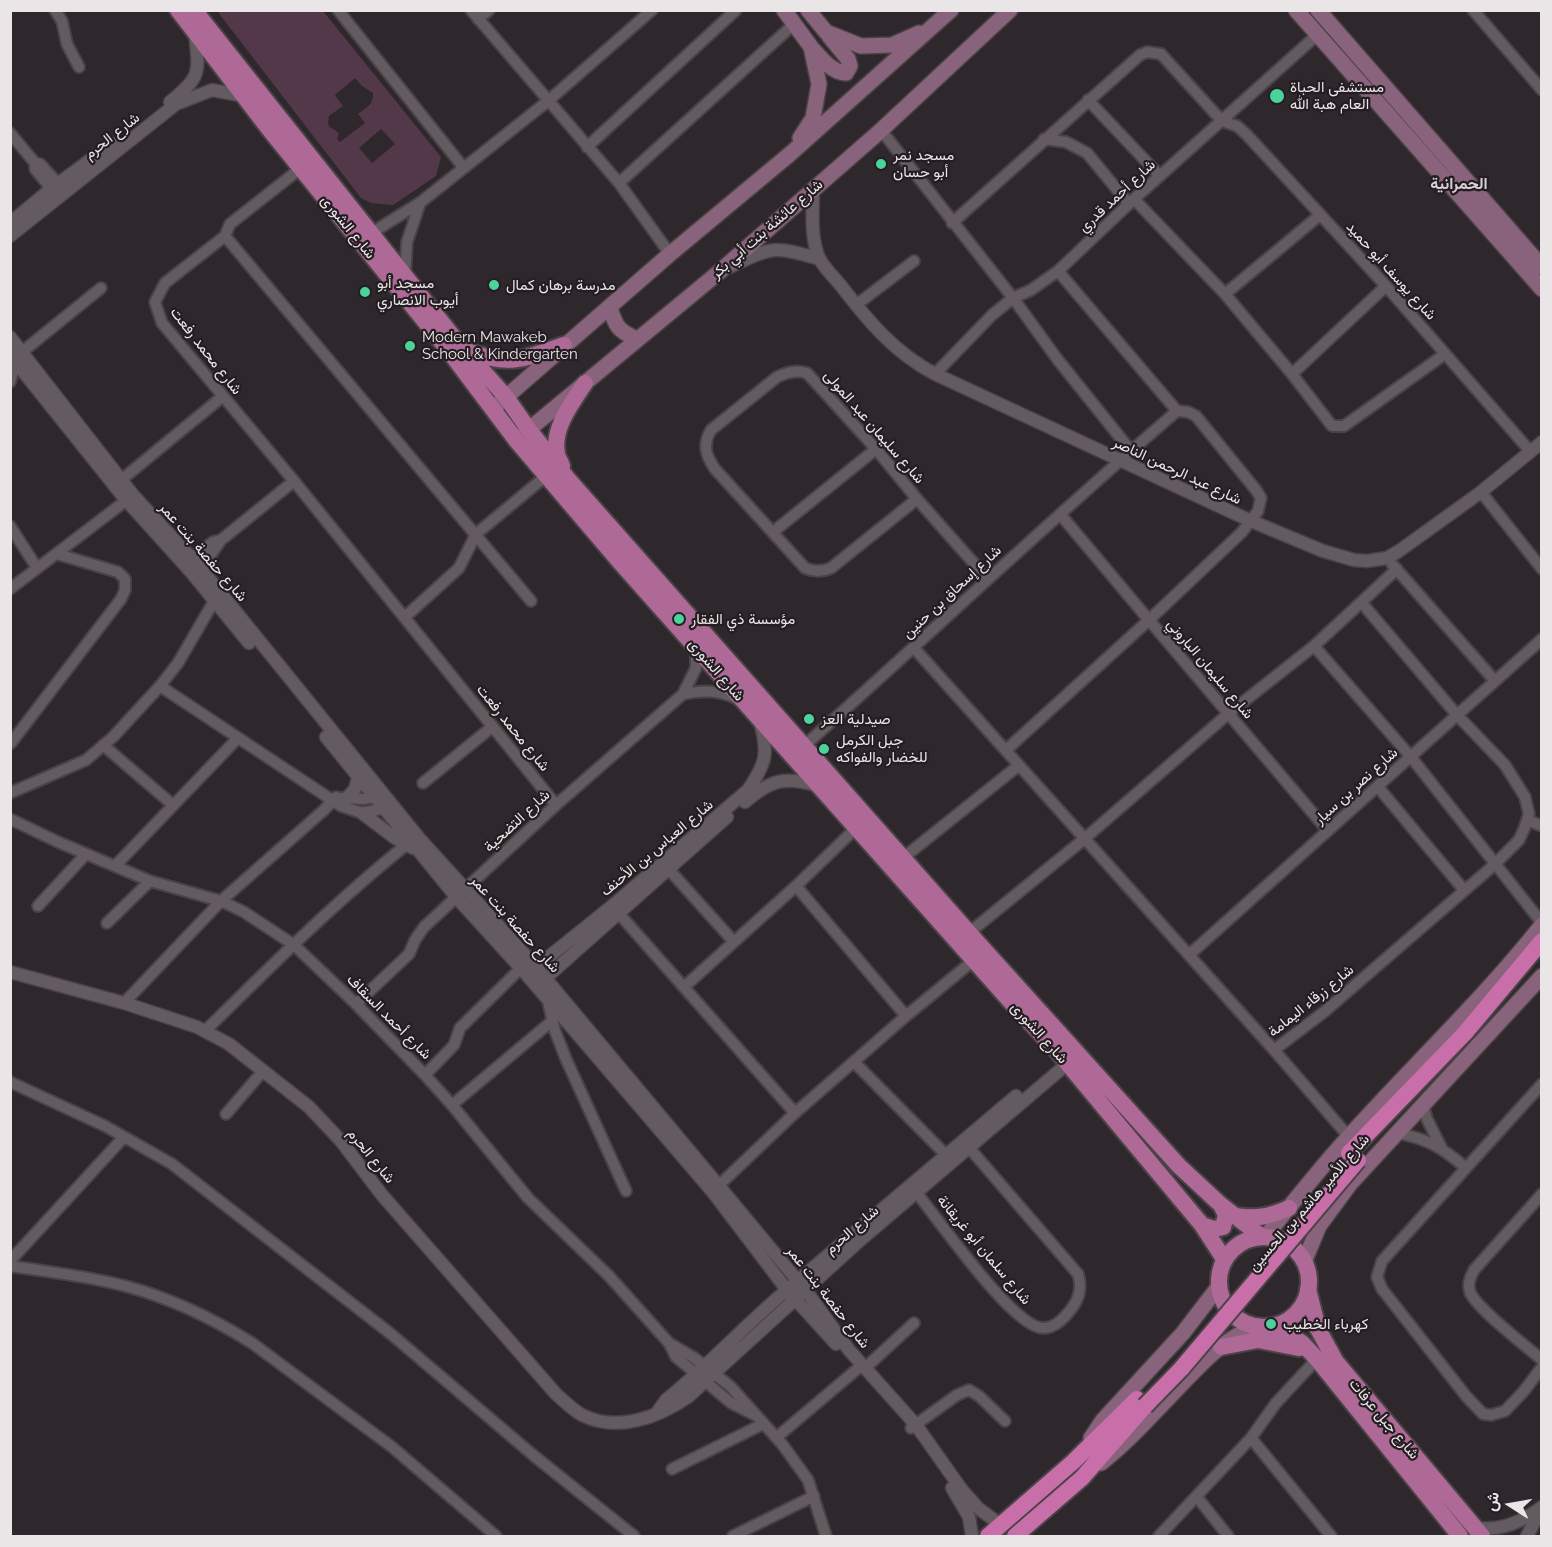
<!DOCTYPE html>
<html>
<head>
<meta charset="utf-8">
<style>
	body { margin:0 }
	#map { position:relative; width:1552px; height:1547px; overflow:hidden; background:#2e272b; font-family:Raleway,Vazirmatn,sans-serif }
	canvas { display:block }
	.frame { position:absolute; inset:0; border:12px solid #eae6e8; pointer-events:none }
	.north { position:absolute; left:1480px; top:1475px; width:60px; height:60px; -webkit-text-stroke:4px #241d21; paint-order:stroke; rotate:281deg; font-size:16px; font-weight:700; line-height:24px; text-align:center; color:#eae6e8 }
	.north::after { content:''; display:block; margin:auto; width:21px; height:27px; background:#eae6e8; clip-path:polygon(50% 0,100% 100%,50% 72%,0 100%) }
</style>
</head>
<body>
<div id="map">
<canvas width="1552" height="1547"></canvas>
<div class="frame"></div>
<div class="north">ش</div>
</div>
<script>
const ctx = document.querySelector('canvas').getContext('2d');
ctx.lineJoin = 'round';
function fillPath(path, color) {
  ctx.fillStyle = color;
  ctx.fill(path, 'evenodd');
}
function trace(path, color, width, dash) {
  ctx.strokeStyle = color;
  ctx.lineWidth = width;
  ctx.lineCap = dash ? 'butt' : 'round';
  ctx.setLineDash(dash || []);
  ctx.stroke(path);
}
function drawText(font, color, halo, rows, align = 'center') {
  ctx.font = font + ' Raleway,Vazirmatn,sans-serif';
  ctx.lineWidth = 4.5;
  ctx.setLineDash([]);
  ctx.textBaseline = 'middle';
  ctx.strokeStyle = halo;
  ctx.fillStyle = color;
  for (const [text, x, y, turn = 0] of rows) {
    ctx.save();
    ctx.translate(x, y);
    ctx.rotate((+turn || 0) * Math.PI / 180);
    ctx.textAlign = isNaN(turn) ? turn : align;
    if (halo) ctx.strokeText(text, 0, 0);
    ctx.fillText(text, 0, 0);
    ctx.restore();
  }
}
const green = new Path2D(`
	M217 11H323L441 157 436 176 393 205 371 203 361 198ZM355 78 362 86 373 93C374 104 366 108 358 114L365 123 340 142 337 139 339 134C332 125 326 131 329 116L343 106 335 95ZM381 129 395 144 372 163 359 148Z`);
const minor = new Path2D(`
	M55 10 62 21 67 44 79 67
	M338 10 463 167
	M471 10 619 183 670 254
	M1473 10 1542 90
	M478 19 489 10
	M1088 100 1160 176
	M881 130 1013 298 1058 360 1131 451
	M10 133 35 163 40 164 63 189
	M1044 139 1066 142 1087 153 1129 204
	M587 147 736 10
	M35 163V169L56 194
	M619 183 794 24
	M1134 199 1225 294 1292 374 1332 426H1344L1445 354
	M952 223 1140 55 1147 52 1161 54 1222 121 1237 126 1247 135 1386 286 1530 451
	M370 234 421 202 548 101 652 10
	M225 236 165 283 155 302 162 323 294 481 556 805
	M225 236 531 601
	M225 236 230 224 301 168
	M405 275 407 242 420 203
	M1225 294 1320 215
	M856 305 914 261
	M935 374 992 315 1013 298 1031 290 1058 271 1134 199 1317 35
	M1292 374 1386 286
	M10 382 16 361 22 352 101 288
	M115 485 222 397
	M1481 492 1542 569
	M917 499 831 568C822 572 814 572 805 568L715 469C706 456 702 445 711 430L777 377C788 372 796 370 807 373L876 449 917 499 987 578
	M1060 514 1149 620 1242 532 1258 511 1261 498 1256 490 1196 416 1188 412 1177 411
	M10 526 37 568
	M773 532 876 449
	M186 562 213 542 221 540 294 481
	M1392 564 1495 681
	M193 570 212 553 221 540
	M10 589 132 496
	M217 596 178 663 160 686 341 806 362 813 390 807
	M405 617 459 568 476 534 546 476
	M1314 646 1411 757 1542 923
	M914 648 1274 1050 1324 1012 1494 865 1519 840 1524 829 1529 814 1525 797 1505 765 1457 715 1361 602
	M683 694C704 690 718 690 738 699
	M11 743 121 599 125 590V579L118 572 57 554
	M103 745 173 805
	M804 746C929 635 1050 520 1177 411L1058 271
	M1006 750 1149 620 1328 831
	M423 783 492 727
	M1378 787 1464 890
	M10 793 86 760 113 737 160 686
	M341 798 363 799 382 796
	M10 819 58 842 150 881 221 901 244 912 294 945 356 1004 425 1075 452 1105 528 1198 609 1276 669 1343 676 1357 731 1403 755 1415
	M1527 820 1542 826
	M903 858 1018 766
	M664 864 734 942
	M115 866 237 739
	M796 886 906 1016
	M38 906 86 854
	M614 908 795 1113
	M107 923 150 881
	M970 932 1083 840 1228 714 1314 646 1397 569
	M1189 955 1542 639
	M684 987 796 886 856 828
	M548 1001 555 1031 566 1059 626 1191
	M124 1003 221 901 324 810 336 797
	M356 1004 409 954 415 940 424 927 556 805 683 694 696 668V649
	M205 1031C270 967 335 902 406 845
	M1274 1050 1349 1137
	M854 1062 952 1161
	M425 1075 454 1045 460 1028 521 968
	M10 1082 105 1126 172 1164 391 1334 533 1455 634 1536
	M1542 1084 1382 1261 1377 1277 1382 1289 1466 1396 1483 1414 1491 1415 1505 1411 1524 1391 1542 1367
	M452 1105 552 1021
	M1423 1105 1427 1119 1441 1147
	M226 1114 263 1071
	M1397 1133C1428 1139 1441 1147 1465 1167
	M911 1186C933 1211 1012 1328 1043 1328 1056 1328 1065 1317 1072 1308 1080 1297 1082 1287 1078 1274L965 1143
	M714 1190 795 1113 906 1016 974 960
	M1542 1194 1474 1270C1470 1277 1467 1284 1470 1292 1476 1308 1526 1346 1542 1360
	M10 1261 124 1137
	M10 1266C49 1272 88 1276 125 1286 171 1298 212 1318 252 1343L392 1447 496 1536
	M669 1343 693 1357 730 1386 782 1444 808 1480 826 1536
	M865 1368 914 1323
	M911 1428 957 1395 969 1390 979 1396 1005 1421
	M777 1437 862 1365
	M1251 1438 1331 1536
	M672 1469 763 1424
	M1197 1497 1228 1536
	M733 1536 814 1496
	M1159 1536 1251 1438 1276 1403 1317 1359`);
const tertiary = new Path2D(`
	M170 102C202 76 199 73 195 33
	M813 189C813 212 810 236 819 258 824 268 835 278 842 287 869 322 895 353 935 374L1251 521 1323 551 1354 560 1367 561 1387 558 1399 551 1481 492 1542 442
	M10 223 52 188 112 144
	M10 236 176 104 212 90 244 96
	M730 267C773 246 774 246 820 259
	M10 337 133 495 198 565 419 838 536 967 719 1186 806 1291 849 1350 916 1425 962 1490 978 1508 1002 1526
	M10 355 126 500 191 572 249 643
	M326 737 457 898 527 975 712 1191 787 1290 836 1344
	M347 798 355 789 358 778
	M745 802C771 779 786 776 819 786
	M362 813 395 838 413 848
	M10 972 124 1003 197 1027 229 1044 309 1107 341 1141 382 1195 556 1394C565 1402 573 1410 582 1415 618 1433 659 1417 689 1396L858 1242 1067 1064
	M530 972 612 906 748 790C766 763 769 754 760 722
	M540 983 727 817
	M656 1414 666 1400C709 1365 746 1324 788 1289 864 1225 940 1160 1016 1096
	M952 1488 969 1517 972 1536
	M1474 1528C1501 1531 1520 1523 1542 1507
	M1527 1536 1540 1511`);
const secondary = new Path2D(`
	M784 10 811 47 819 84 813 118 800 138
	M808 10 826 32 861 46 892 45 919 33
	M1296 10 1542 289
	M1318 10 1542 267
	M811 47C820 57 832 73 846 73L850 66 848 59 829 36
	M610 308C616 327 618 330 636 339
	M498 404 670 254 790 154 951 10
	M521 436 718 273 878 133 1010 10
	M1265 1237C1291 1205 1317 1172 1344 1142 1409 1069 1481 1002 1542 925
	M1304 1262 1319 1226 1350 1184 1542 976
	M1091 1438 1103 1420 1183 1333 1219 1286
	M1101 1463C1129 1441 1152 1415 1177 1389 1200 1365 1223 1339 1255 1327`);
const primary = new Path2D(`
	M178 10 269 129 449 351 516 440 620 562 1011 1002 1058 1052 1202 1225 1224 1259
	M194 10 458 343 506 397 529 430 567 478 978 943 1179 1166 1221 1205 1262 1237
	M467 351C511 367 523 359 564 345
	M562 466C561 462 557 457 557 453 552 428 572 403 585 383
	M1235 1216C1257 1219 1268 1217 1289 1208
	M1202 1225 1214 1229 1223 1227 1226 1215 1221 1205
	M1219 1282a45 45 0 1 1 90 0a45 45 0 1 1-90 0Z
	M1308 1289 1318 1329 1336 1362 1482 1536
	M1273 1326 1302 1343 1317 1359 1460 1536
	M1221 1347 1258 1340 1299 1348`);
const trunk = new Path2D(`
	M1349 1153 1465 1033 1542 941
	M988 1536 1073 1462 1137 1399
	M1015 1536 1082 1478 1145 1406`);
const trunkBridge = new Path2D(`
	M1145 1406 1181 1369 1358 1160`);
const markers = [
	[1277,96,8,"#4cd39b"],
	[881,164,6,"#4cd39b"],
	[494,285,6,"#4cd39b"],
	[365,292,6,"#4cd39b"],
	[410,346,6,"#4cd39b"],
	[679,619,6,"#4cd39b"],
	[809,719,6,"#4cd39b"],
	[824,749,6,"#4cd39b"],
	[1271,1324,6,"#4cd39b"]
];
const poiNames = [
	["مستشفى الحياة",1290,87],
	["العام هبة الله",1290,104],
	["مسجد نمر",893,155],
	["أبو حسان",893,172],
	["مسجد أبو",377,283],
	["أيوب الانصاري",377,300],
	["مدرسة برهان كمال",506,285],
	["Modern Mawakeb",422,337],
	["School & Kindergarten",422,354],
	["مؤسسة ذي الفقار",691,619],
	["صيدلية العز",821,719],
	["جبل الكرمل",836,740],
	["للخضار والفواكه",836,757],
	["كهرباء الخطيب",1283,1324]
];
const streetNames = [
	["شارع الحرم",112,136,-38],
	["شارع أحمد قدري",1117,196,-43],
	["شارع الشورى",348,227,51],
	["شارع عائشة بنت أبي بكر",767,229,-41],
	["شارع يوسف أبو حميد",1391,271,48],
	["شارع محمد رفعت",206,351,52],
	["شارع سليمان عبد المولى",874,427,49],
	["شارع عبد الرحمن الناصر",1177,471,25],
	["شارع حفصة بنت عمر",203,552,49],
	["شارع إسحاق بن حنين",952,592,-43],
	["شارع سليمان الباروني",1210,669,50],
	["شارع الشورى",716,670,49],
	["شارع محمد رفعت",513,728,51],
	["شارع نصر بن سيار",1356,786,-42],
	["شارع التضحية",517,821,-43],
	["شارع العباس بن الأحنف",657,848,-40],
	["شارع حفصة بنت عمر",515,924,48],
	["شارع زرقاء اليمامة",1311,1001,-39],
	["شارع أحمد السقاف",389,1017,45],
	["شارع الشورى",1039,1033,48],
	["شارع الحرم",371,1156,51],
	["شارع الأمير هاشم بن الحسين",1309,1203,-49],
	["شارع الحرم",852,1230,-41],
	["شارع سلمان أبو غريقانة",984,1250,50],
	["شارع حفصة بنت عمر",828,1297,52],
	["شارع جبل عرفات",1384,1419,50]
];
const neighbourhoodNames = [
	["الحمرانية",1459,184]
];
fillPath(green, '#523848');
trace(minor, '#494346', 14);
trace(tertiary, '#494346', 15);
trace(secondary, '#494346', 18);
trace(primary, '#494346', 20);
trace(trunk, '#494346', 20);
trace(minor, '#635b60', 10);
trace(tertiary, '#635b60', 12);
trace(secondary, '#89627b', 15);
trace(primary, '#af6997', 16);
trace(trunk, '#c86ea9', 16);
trace(trunkBridge, '#494346', 20, []);
trace(trunkBridge, '#c86ea9', 16);
for (const [x, y, r, color] of markers) {
  const dot = new Path2D();
  dot.arc(x, y, r, 0, 2 * Math.PI);
  ctx.fillStyle = color;
  ctx.fill(dot);
  trace(dot, '#241d21', 2);
}
drawText('15px', '#eae6e8', '#241d21', poiNames, 'left');
drawText('15px', '#eae6e8', '#241d21', streetNames);
drawText('bold 16px', '#d9d0d5', '#241d21', neighbourhoodNames);
</script>
</body>
</html>
